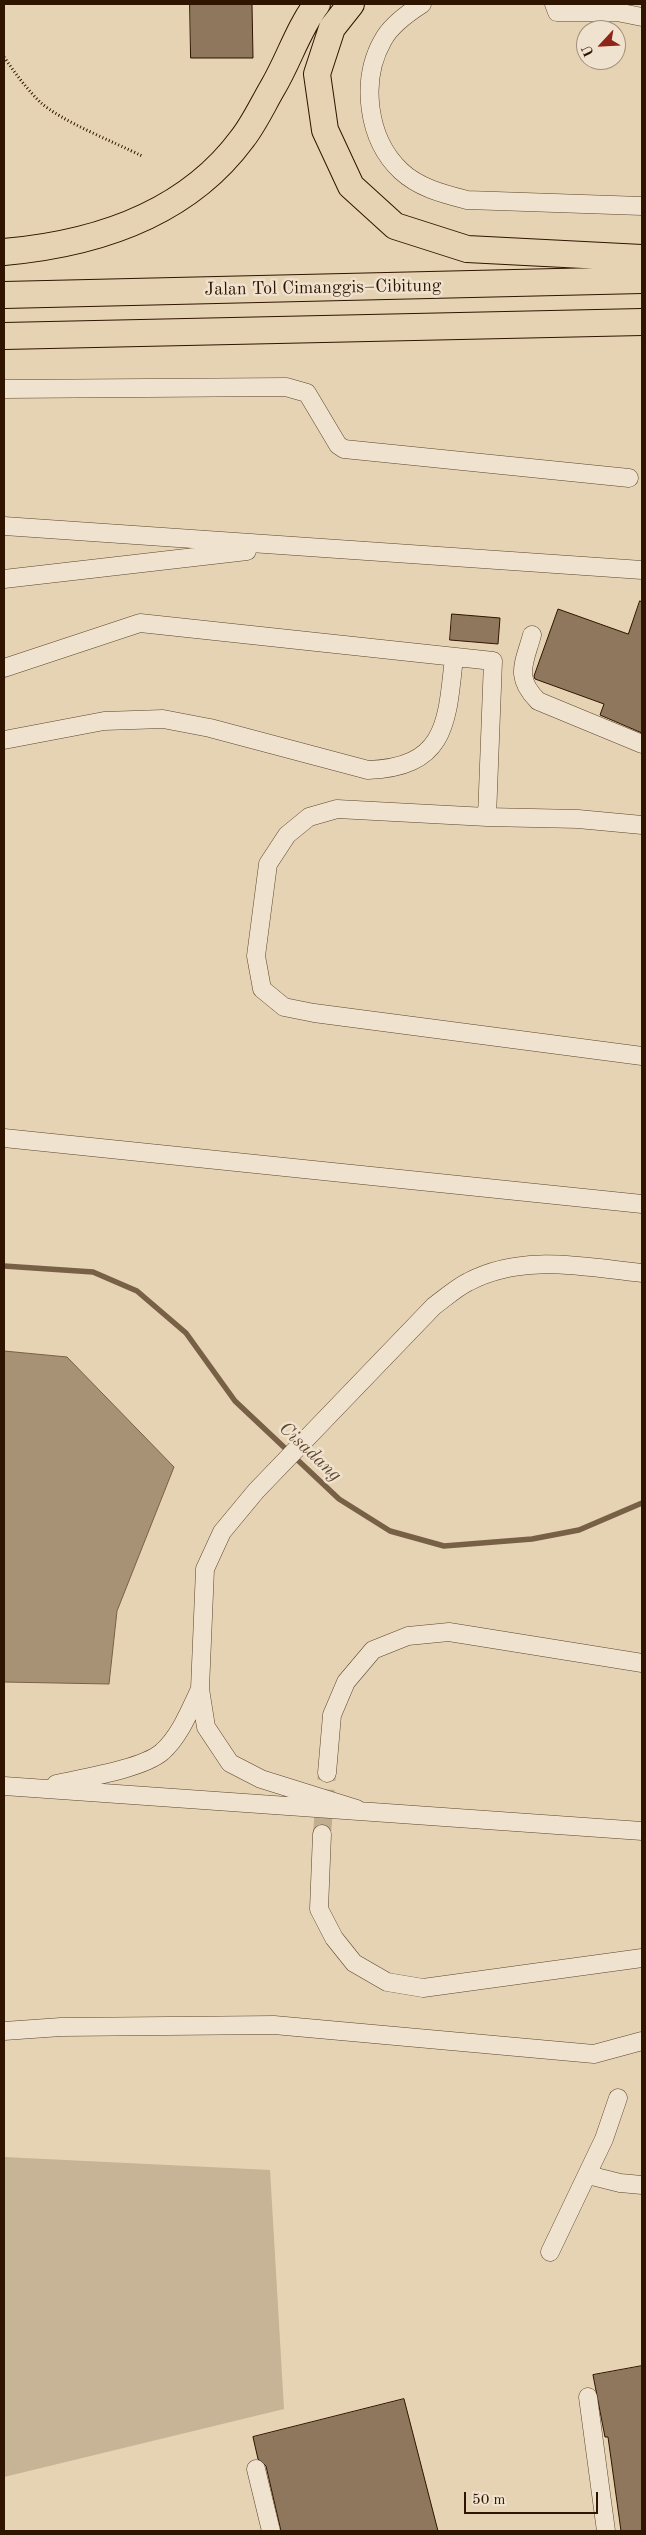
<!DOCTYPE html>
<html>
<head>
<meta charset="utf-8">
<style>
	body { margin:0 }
	#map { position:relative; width:646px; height:2535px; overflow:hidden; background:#e6d3b3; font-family:"Old Standard TT",serif }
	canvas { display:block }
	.frame { position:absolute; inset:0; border:5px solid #2f1400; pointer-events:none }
	.north { position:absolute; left:576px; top:20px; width:50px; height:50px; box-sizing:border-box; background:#efe2ce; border:1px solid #a2907c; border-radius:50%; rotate:245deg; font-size:14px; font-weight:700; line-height:20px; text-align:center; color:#2f1400 }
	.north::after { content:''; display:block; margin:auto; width:18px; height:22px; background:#8f2418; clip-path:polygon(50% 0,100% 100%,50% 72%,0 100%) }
	.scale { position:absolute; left:464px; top:2492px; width:134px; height:22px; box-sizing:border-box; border:2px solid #2f1400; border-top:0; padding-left:6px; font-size:15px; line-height:18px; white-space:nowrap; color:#2f1400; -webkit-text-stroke:4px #efe2ce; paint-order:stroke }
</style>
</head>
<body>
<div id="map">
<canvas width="646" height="2535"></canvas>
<div class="frame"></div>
<div class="north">U</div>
<div class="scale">50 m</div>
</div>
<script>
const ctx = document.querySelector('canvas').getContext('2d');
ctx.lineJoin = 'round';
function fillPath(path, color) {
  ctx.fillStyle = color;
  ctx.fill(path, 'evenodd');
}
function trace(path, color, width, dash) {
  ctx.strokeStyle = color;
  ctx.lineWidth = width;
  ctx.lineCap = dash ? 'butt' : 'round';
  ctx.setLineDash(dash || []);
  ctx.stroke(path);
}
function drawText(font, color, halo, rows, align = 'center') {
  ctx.font = font + ' "Old Standard TT",serif';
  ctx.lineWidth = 5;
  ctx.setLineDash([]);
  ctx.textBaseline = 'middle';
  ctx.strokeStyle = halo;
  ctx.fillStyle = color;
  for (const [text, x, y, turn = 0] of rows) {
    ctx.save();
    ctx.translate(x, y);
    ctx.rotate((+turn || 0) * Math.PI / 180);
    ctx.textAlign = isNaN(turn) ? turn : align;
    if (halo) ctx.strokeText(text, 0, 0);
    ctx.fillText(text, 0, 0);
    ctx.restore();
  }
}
const green = new Path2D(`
	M4 2157 270 2170 284 2409 4 2477Z`);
const water = new Path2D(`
	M4 1351 67 1357 174 1467 117 1611 109 1684 4 1682Z`);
const stream = new Path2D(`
	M4 1266 93 1272 137 1291 186 1333 235 1401 339 1499 390 1531 444 1546 532 1539 579 1530 642 1503`);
const building = new Path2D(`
	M190 4H252L253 58H191Z
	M640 601 642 602V733L600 715 604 704 535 679 534 676 558 609 628 634Z
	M452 614 500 618 498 644 450 640Z
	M642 2366V2531H621L608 2437H605L593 2375Z
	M404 2399 438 2531H281L266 2466 258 2459 253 2437Z`);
const minorTunnel = new Path2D(`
	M322 1834 327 1773`);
const path = new Path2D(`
	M4 57C15 73 26 88 40 102 61 121 114 142 142 156`);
const minor = new Path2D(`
	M422 4C408 13 391 25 383 40 360 80 367 139 401 171 419 188 444 194 467 200L642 206
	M554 4 557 12H617L642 17
	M4 389 286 387 307 393 338 445 344 449 629 478
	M4 526 642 570
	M4 579 247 551
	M532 635C524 664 514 677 538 701L642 744
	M4 668 140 623 493 661 487 817
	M4 740 104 721 163 719 210 728 368 770C447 767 447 722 454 657
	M642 825 578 819 487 817 337 809 309 817 287 835 268 864 256 956 262 989 284 1007 314 1013 642 1056
	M4 1138 642 1204
	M327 1773 332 1715 346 1682 373 1650 408 1636 449 1632 642 1663
	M56 1784C83 1778 142 1769 162 1752 180 1736 190 1710 200 1689
	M4 1786 642 1831
	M357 1809 261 1779 230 1763 206 1727 200 1689 205 1569 222 1532 256 1491 434 1306C445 1298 456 1288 468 1282 522 1253 584 1267 642 1273
	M322 1834 319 1909 334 1938 354 1963 387 1982 423 1988 642 1958
	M4 2031 61 2027 274 2025 594 2054 642 2041
	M588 2175 620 2183 642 2185
	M550 2252 604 2139 618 2098
	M588 2397 606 2531
	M256 2469 271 2531`);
const highway = new Path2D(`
	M351 4 332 28 317 74 325 130 351 186 395 226 467 249 642 258
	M4 252C95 244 185 216 242 139 254 124 263 104 273 87 289 60 298 29 317 4
	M4 295 642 280
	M4 336 642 322`);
const streetNames = [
	["Jalan Tol Cimanggis–Cibitung",323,288,-1]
];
const waterNames = [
	["Cisadang",310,1452,43]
];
fillPath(green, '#c7b395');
fillPath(water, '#a89276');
trace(water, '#786047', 1);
trace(stream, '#786047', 5.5);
fillPath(building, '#8e775d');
trace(building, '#2f1400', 1);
trace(minorTunnel, '#c1ad8f', 18, [18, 9]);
trace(minor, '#5d442d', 19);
trace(highway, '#2f1400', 28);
trace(path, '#2f1400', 3, [1, 2.5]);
trace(minor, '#efe2ce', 18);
trace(highway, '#e6d3b3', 26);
drawText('18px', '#2f1400', '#efe2ce', streetNames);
drawText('italic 19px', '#5f462f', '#efe2ce', waterNames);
</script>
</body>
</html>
